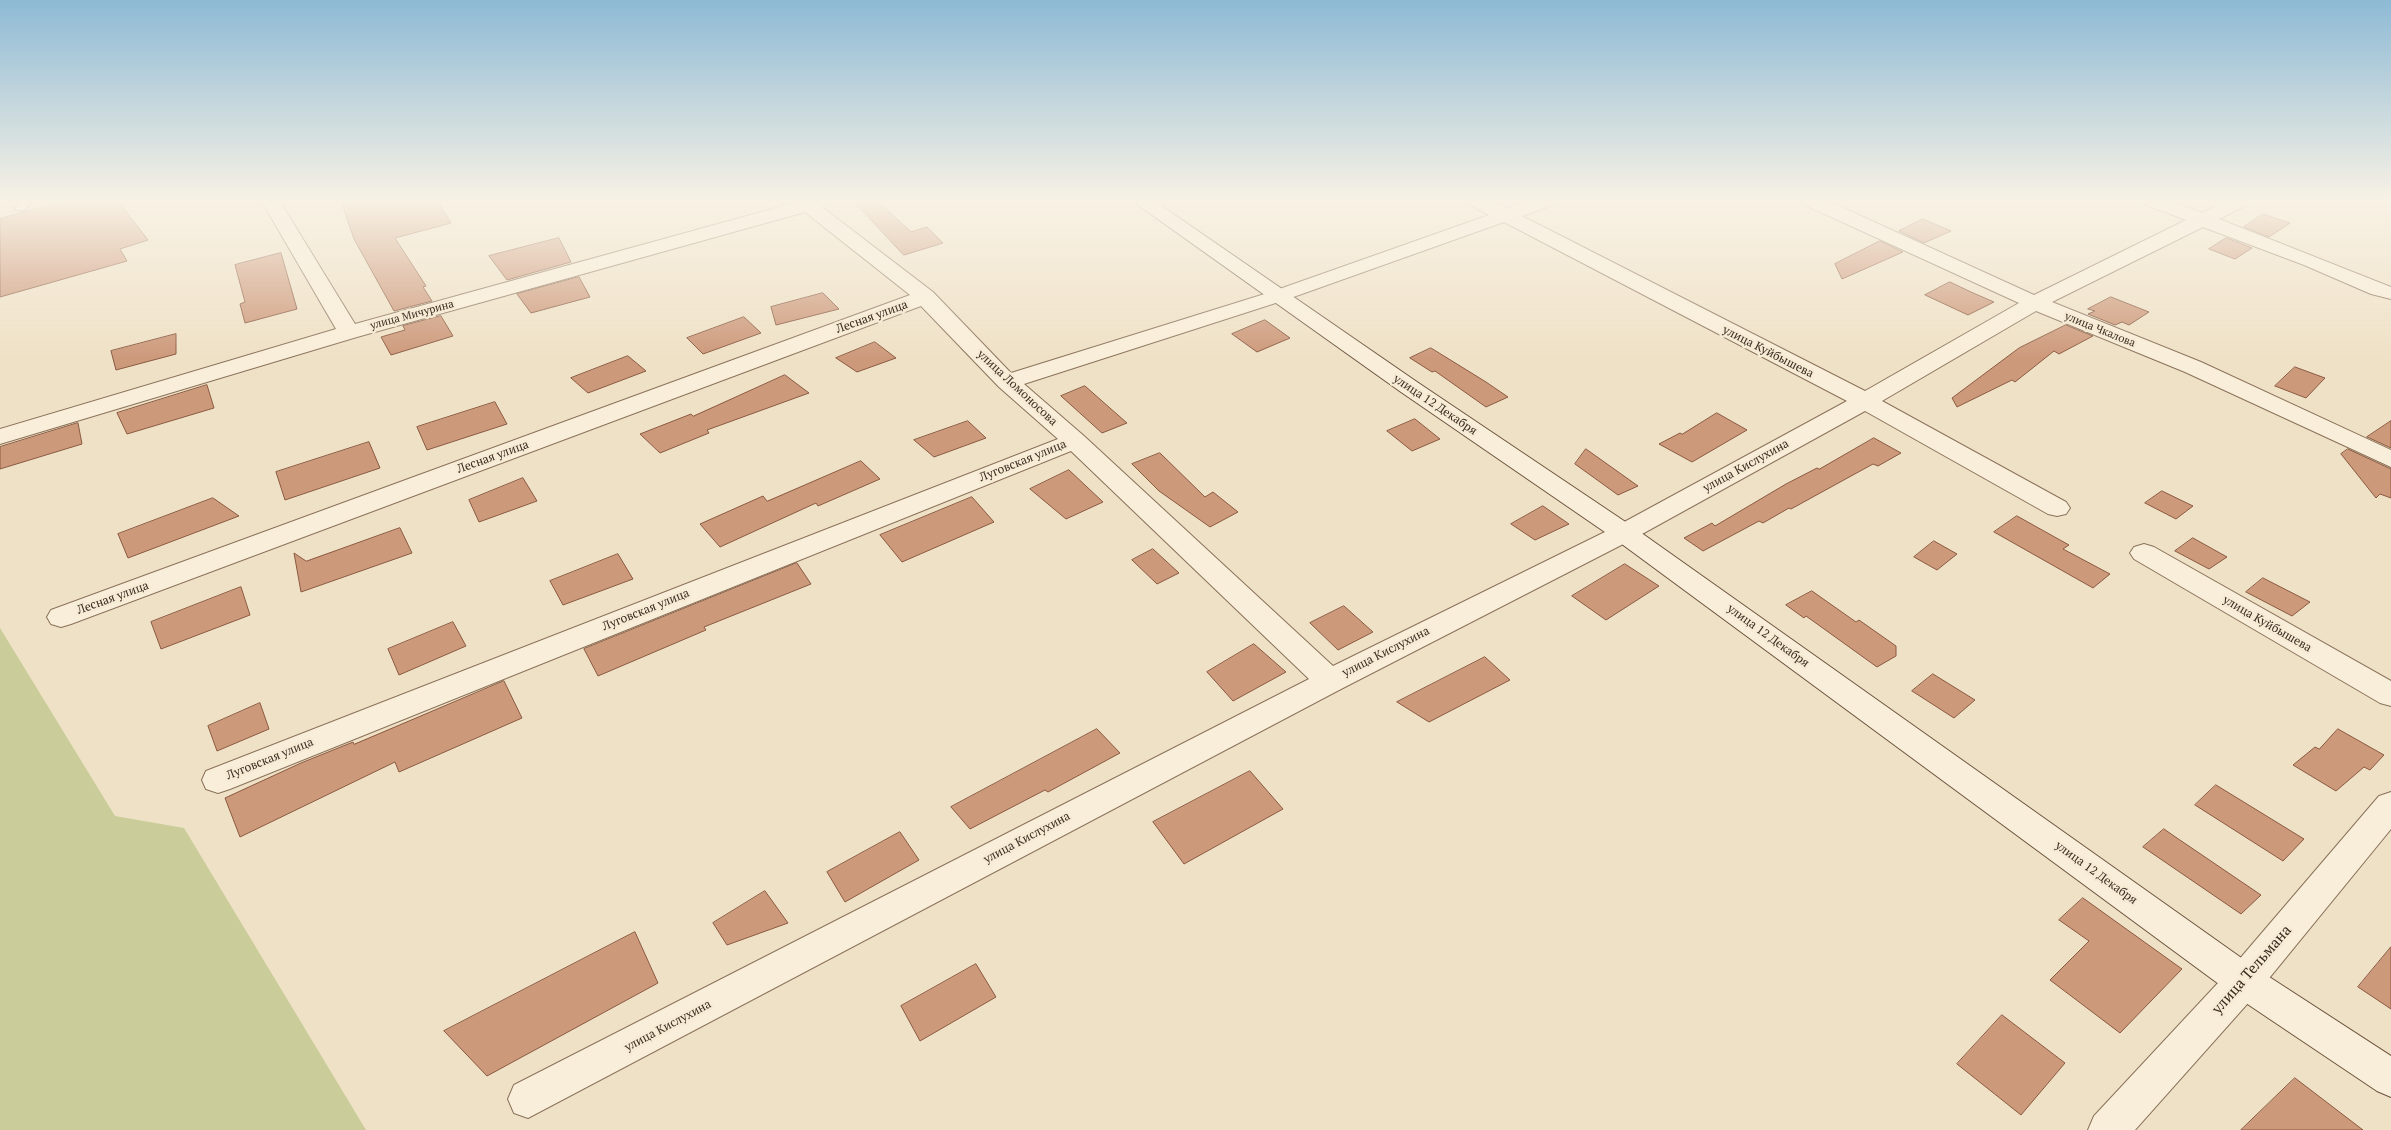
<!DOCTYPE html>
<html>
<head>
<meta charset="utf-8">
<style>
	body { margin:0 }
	canvas { display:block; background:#efe1c6 }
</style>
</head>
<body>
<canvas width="2391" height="1130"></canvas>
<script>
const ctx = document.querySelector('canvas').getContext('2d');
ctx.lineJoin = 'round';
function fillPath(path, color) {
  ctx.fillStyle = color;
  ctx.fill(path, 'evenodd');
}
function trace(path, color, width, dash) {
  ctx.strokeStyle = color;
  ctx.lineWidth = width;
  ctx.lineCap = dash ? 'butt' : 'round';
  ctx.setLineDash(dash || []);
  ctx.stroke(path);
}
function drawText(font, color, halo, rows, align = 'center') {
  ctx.font = font + ' "PT Serif",serif';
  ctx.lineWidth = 5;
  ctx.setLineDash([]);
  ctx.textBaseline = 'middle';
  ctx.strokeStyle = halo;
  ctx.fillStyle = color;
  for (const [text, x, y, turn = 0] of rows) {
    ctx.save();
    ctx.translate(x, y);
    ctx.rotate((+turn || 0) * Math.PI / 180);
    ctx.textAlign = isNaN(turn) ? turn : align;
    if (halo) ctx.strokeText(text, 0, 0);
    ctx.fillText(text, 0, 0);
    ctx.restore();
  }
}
const green = new Path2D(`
	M0 628 115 816 184 828 366 1130H0Z`);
const building = new Path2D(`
	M69 200H117L148 240 120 249 127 261 0 297V219Z
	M358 200H437L451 223 395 238 426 286 423 287 432 301 394 311 354 239 342 204Z
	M853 200H876L911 232 927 227 943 243 904 255Z
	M2263 214 2290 223 2269 237 2244 227Z
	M1923 219 1951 231 1924 243 1899 231Z
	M559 238 571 262 507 280 489 256Z
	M2226 238H2227L2252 248 2235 259 2209 249Z
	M1880 241 1903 252 1842 279 1835 264Z
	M281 253 297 309 245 323 240 304 245 302 235 265Z
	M579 277 590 297 531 313 517 294Z
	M1950 282 1971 292 1994 302 1968 315 1925 295Z
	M823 293 839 309 776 325 771 307Z
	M2111 297 2149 312 2129 325 2122 322 2115 325 2088 314 2095 311 2088 309Z
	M441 316 453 336 391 355 381 337 405 330 403 326Z
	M744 317 761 333 703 354 687 338Z
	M1265 320 1290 338 1257 352 1232 334Z
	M2066 325 2093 336 2059 354 2054 351 2015 382 2012 380 1957 407 1952 398 2019 348Z
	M176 334V354L116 370 111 351Z
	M875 342 896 358 857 372 836 358Z
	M1431 348 1486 382 1508 397 1486 407 1435 371 1432 372 1410 358Z
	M628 356 646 371 588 393 571 378Z
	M2295 367 2325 378 2306 398 2275 386Z
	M785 375 809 393 707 430 709 433 660 453 640 434 691 414 693 416Z
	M207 385 214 408 127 434 117 413Z
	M1085 386 1127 423 1102 433 1061 396Z
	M495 402 507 424 427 450 417 427Z
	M1717 413 1747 430 1692 462 1659 444 1680 433 1682 434Z
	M1415 419 1440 439 1412 451 1387 431Z
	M968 421 986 438 934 457 914 440Z
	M2391 421V448L2367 437Z
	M78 423 82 444 0 469V447Z
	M1874 438 1901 453 1878 466 1873 464 1791 509 1789 508 1763 523 1759 521 1703 551 1684 538 1712 523 1715 526 1786 484 1817 468 1819 469Z
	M369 442 380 468 285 500 276 472Z
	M1586 449 1638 486 1618 495 1575 464Z
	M2348 449 2391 469V498L2380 494 2376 498 2341 454Z
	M1160 453 1205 497 1213 492 1238 512 1210 527 1159 491 1132 464Z
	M861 461 880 479 818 506 816 503 720 547 700 524 763 496 767 501Z
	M1069 470 1103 502 1066 519 1030 489Z
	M523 478 537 501 479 522 469 500Z
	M2162 491 2193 506 2176 519 2145 503Z
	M972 497 994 522 902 562 880 535Z
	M213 498 239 516 128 558 118 534Z
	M1543 506 1569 524 1535 540 1511 524Z
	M2017 516 2069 545 2063 549 2110 574 2093 588 1994 532Z
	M400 528 412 553 301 592 294 553 306 561Z
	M2193 538 2227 557 2209 569 2175 551Z
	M1934 541 1957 554 1937 570 1914 557Z
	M1153 549 1179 573 1157 584 1132 560Z
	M618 554 633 579 563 605 550 581Z
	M797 563 811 584 704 627 706 630 598 676 584 649Z
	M1625 564 1659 586 1606 620 1572 596Z
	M2263 578 2310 602 2292 616 2246 592Z
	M241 587 250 615 161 649 151 622Z
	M1812 591 1856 622 1859 620 1896 646V656L1877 667 1806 616 1804 618 1786 605Z
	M1344 606 1373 632 1338 650 1310 623Z
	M453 622 466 646 399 675 388 649Z
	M1254 644 1286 672 1233 701 1207 672Z
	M1485 657 1510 680 1429 722 1397 702Z
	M1933 674 1975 700 1954 718 1912 691Z
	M504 681 522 718 399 772 395 762 240 837 225 798 301 763 353 742 354 744Z
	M260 703 269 729 217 751 208 726Z
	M1097 729 1120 753 1048 792 1045 790 970 829 951 807Z
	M2338 729 2384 755 2370 770 2364 767 2336 791 2293 765 2315 747 2319 749Z
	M1250 771 1283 809 1184 864 1153 822Z
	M2216 785 2304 839 2283 861 2195 805Z
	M2164 829 2174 836 2261 895 2241 914 2143 847Z
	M900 832 919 860 845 902 827 872Z
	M765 891 788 923 727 945 713 923Z
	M2083 898 2182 969 2120 1033 2050 980 2089 941 2059 920Z
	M635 932 658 983 487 1076 444 1031Z
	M2391 947V1009L2358 987Z
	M976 964 996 997 920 1041 901 1006Z
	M2002 1015 2065 1063 2021 1115 1957 1064Z
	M2295 1078 2363 1130H2241Z`);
const lane = new Path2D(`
	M23 200H34L24 210H16L15 208Z`);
const street = new Path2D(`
	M261 200H279L355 324 805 200H835L833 204 822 207 933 292 1011 373 1271 292 1489 215 1469 204 1467 200H1491L1507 208 1531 200H1558L1556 204 1522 216 1865 391 2019 303 1803 204 1801 200H1826L2034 295 2186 220 2144 204 2142 200H2168L2202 213 2227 200H2251L2249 204 2219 219 2391 287V299L2371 294 2304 265 2203 227 2052 302 2201 362 2391 450V467L2185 372 2036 311 1882 401 2066 502 2070 508 2066 514 2057 516 2048 514 1865 411 1633 539 1341 689 528 1118 514 1113 508 1099 514 1085 1309 679 1071 451 230 789 218 793 206 789 202 780 206 771 1058 439 999 387 921 306 71 624 61 627 51 624 47 617 51 610 910 295 805 212 357 337 0 444V429L336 329ZM1504 222 1847 401 1615 527 1333 666 1084 436 1024 384 1285 300Z
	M2144 544 2154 547 2391 681V706L2380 703 2134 559 2130 553 2134 547Z
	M2391 792V829L2257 993 2135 1130H2088L2094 1116 2231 969 2379 796Z`);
const secondary = new Path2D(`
	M1131 200H1153L1417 382 1633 527 2257 969 2391 1056V1097L2377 1091 2231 993 1615 539 1401 392Z`);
const farStreetnames = [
	["улица Мичурина",412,315,-15],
	["улица Чкалова",2100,330,22]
];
const streetNames = [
	["Лесная улица",872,317,-20],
	["улица Куйбышева",1768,352,27],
	["улица Ломоносова",1017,388,43],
	["улица 12 Декабря",1435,405,34],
	["Лесная улица",493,457,-20],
	["Луговская улица",1023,461,-22],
	["улица Кислухина",1746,466,-29],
	["Лесная улица",113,598,-20],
	["Луговская улица",646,610,-22],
	["улица Куйбышева",2267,624,30],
	["улица 12 Декабря",1768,636,36],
	["улица Кислухина",1386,652,-27],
	["Луговская улица",270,759,-22],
	["улица Кислухина",1027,838,-28],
	["улица 12 Декабря",2096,873,36],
	["улица Кислухина",668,1026,-28]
];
const nearStreetnames = [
	["улица Тельмана",2252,970,-49]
];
fillPath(green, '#cacd99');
fillPath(building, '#cd997b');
trace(building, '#8a5a41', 1);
trace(lane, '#8a725b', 3);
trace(street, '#8a725b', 2);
trace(secondary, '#6c533e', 2);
fillPath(lane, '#f9eed9');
fillPath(street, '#f9eed9');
fillPath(secondary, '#f9eed9');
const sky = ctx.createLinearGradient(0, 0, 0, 358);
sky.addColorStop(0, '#8ebad5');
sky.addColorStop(0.56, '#f8f2e5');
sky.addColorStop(1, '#f8f2e500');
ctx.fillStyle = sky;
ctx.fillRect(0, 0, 2391, 358);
drawText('11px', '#3a2b1f', '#f6ebd5', farStreetnames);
drawText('12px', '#3a2b1f', '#f6ebd5', streetNames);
drawText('15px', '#3a2b1f', '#f6ebd5', nearStreetnames);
</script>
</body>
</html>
